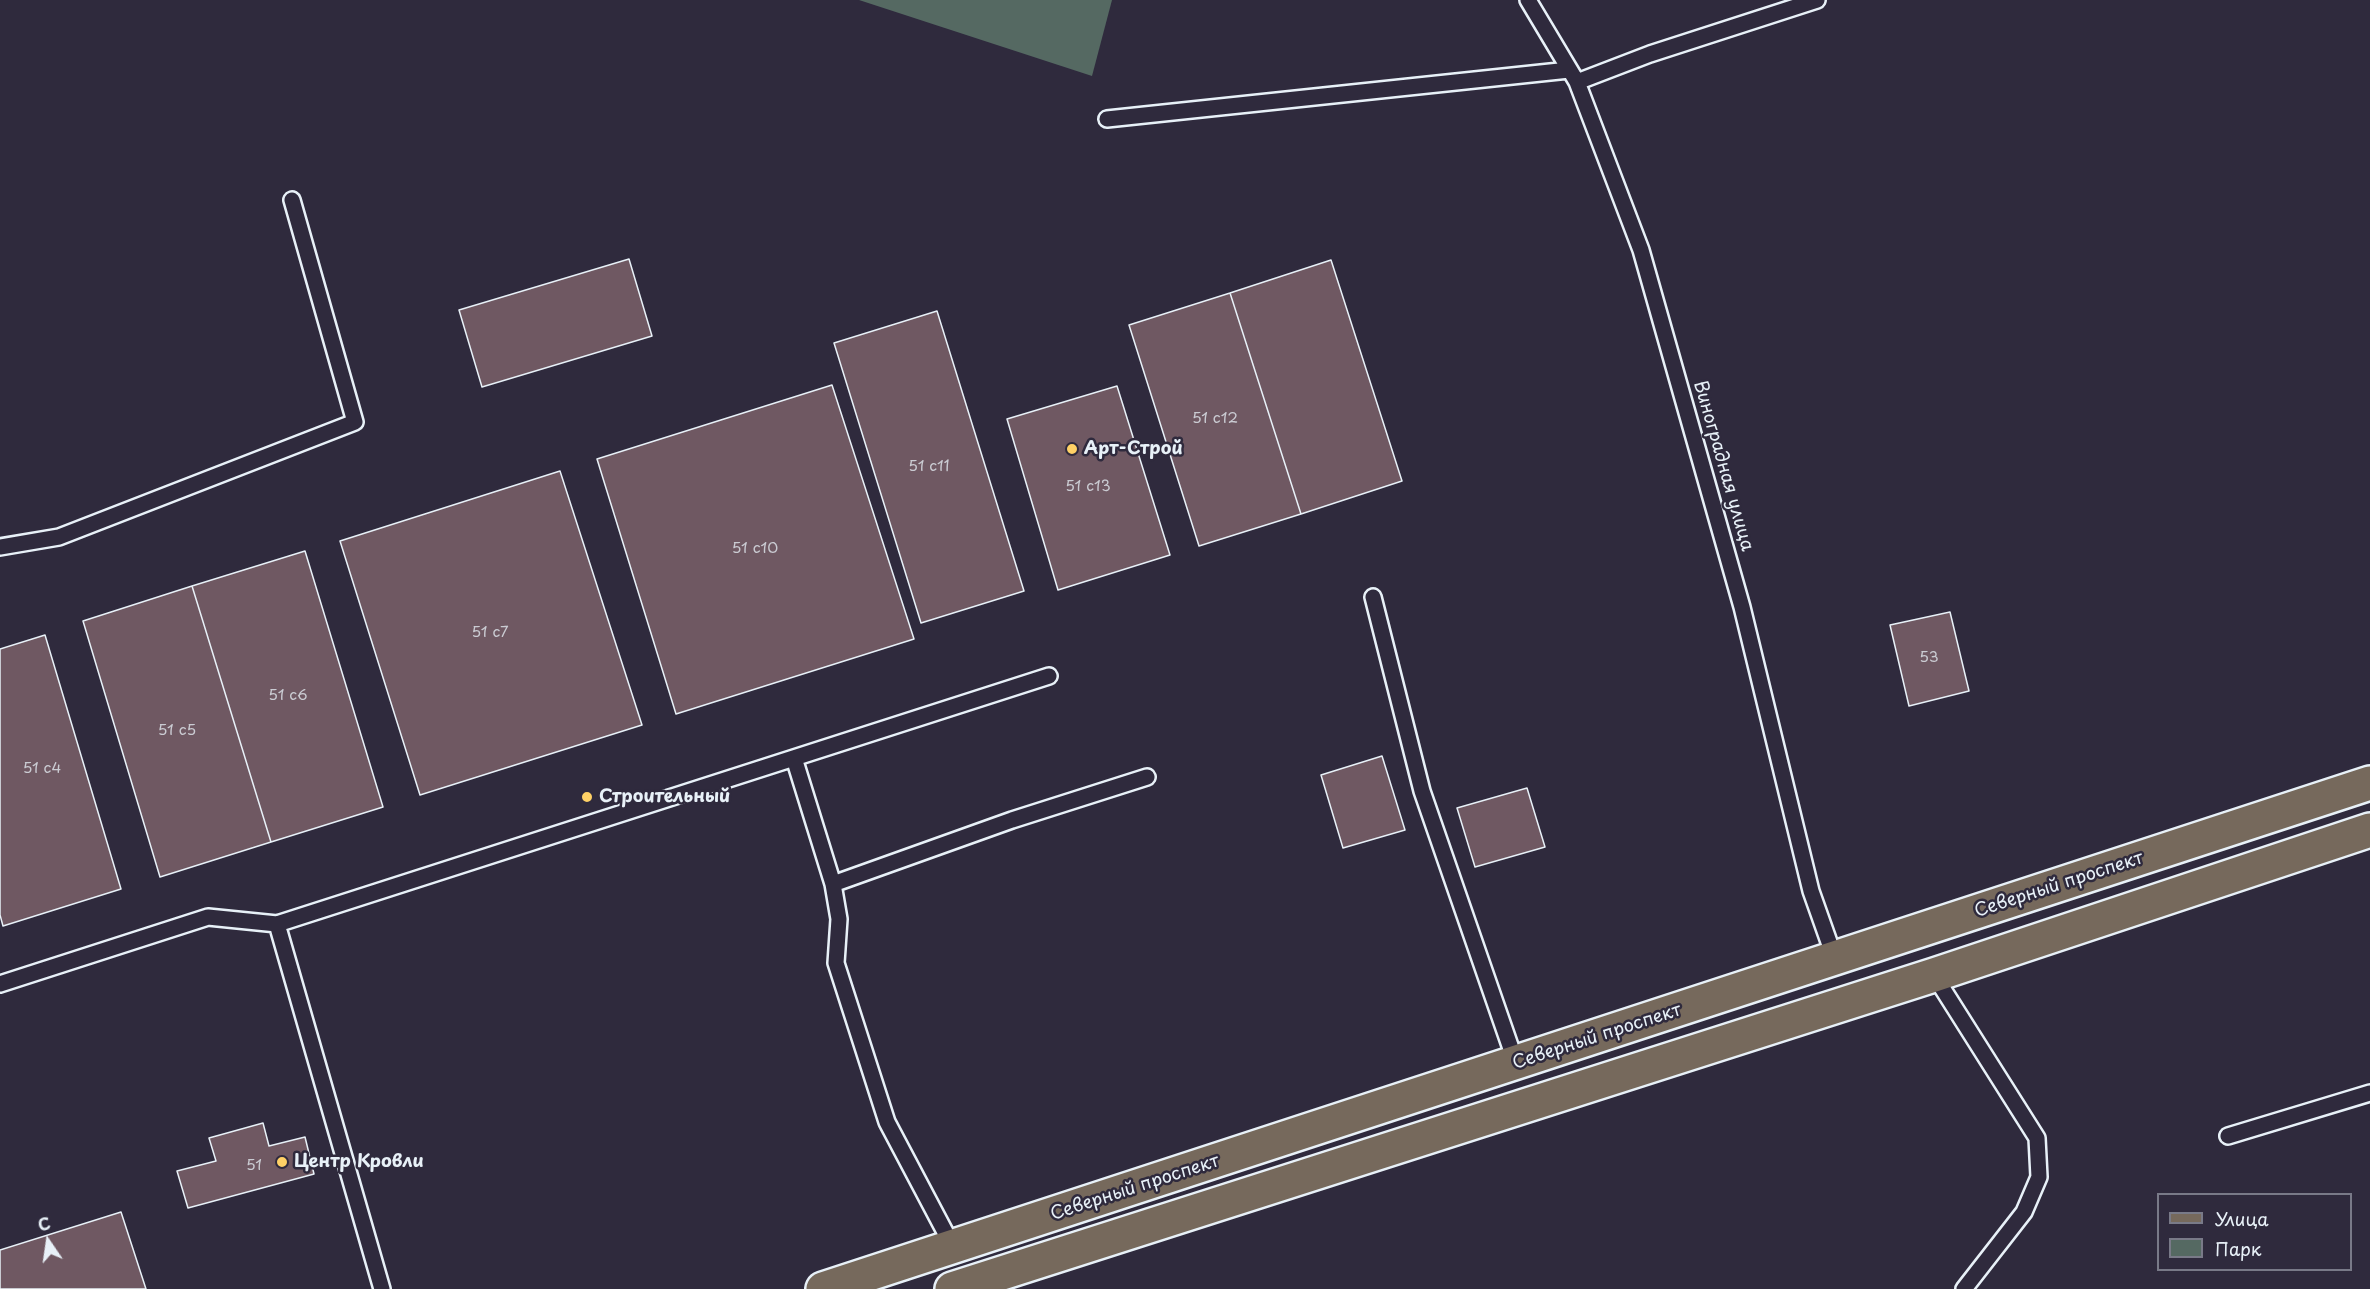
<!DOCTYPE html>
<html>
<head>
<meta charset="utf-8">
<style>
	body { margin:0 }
	#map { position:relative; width:2370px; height:1289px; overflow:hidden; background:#2f2a3d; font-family:"Playpen Sans",sans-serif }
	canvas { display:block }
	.legend { position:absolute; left:2157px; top:1193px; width:195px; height:78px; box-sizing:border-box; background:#2f2a3d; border:2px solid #797a88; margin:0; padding:8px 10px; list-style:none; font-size:18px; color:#e8f1f8 }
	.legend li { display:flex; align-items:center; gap:12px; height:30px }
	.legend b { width:30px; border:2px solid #797a88 }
	.north { position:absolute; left:18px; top:1211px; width:60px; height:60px; -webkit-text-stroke:4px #2f2a3d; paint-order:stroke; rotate:347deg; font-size:16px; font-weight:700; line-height:24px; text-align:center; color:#e8f1f8 }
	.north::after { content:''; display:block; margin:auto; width:21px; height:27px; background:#e8f1f8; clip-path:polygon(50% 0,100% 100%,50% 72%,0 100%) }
</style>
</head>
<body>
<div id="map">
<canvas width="2370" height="1289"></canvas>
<ul class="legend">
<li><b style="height:8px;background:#76695c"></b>Улица</li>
<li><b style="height:16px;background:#556962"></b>Парк</li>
</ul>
<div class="north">С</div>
</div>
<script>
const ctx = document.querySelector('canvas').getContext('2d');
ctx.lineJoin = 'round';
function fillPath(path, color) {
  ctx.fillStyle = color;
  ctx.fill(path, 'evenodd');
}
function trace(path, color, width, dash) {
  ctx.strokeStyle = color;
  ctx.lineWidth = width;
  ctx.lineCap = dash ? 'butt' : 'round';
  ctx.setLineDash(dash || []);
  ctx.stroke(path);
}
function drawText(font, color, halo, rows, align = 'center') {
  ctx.font = font + ' "Playpen Sans",sans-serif';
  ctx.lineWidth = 5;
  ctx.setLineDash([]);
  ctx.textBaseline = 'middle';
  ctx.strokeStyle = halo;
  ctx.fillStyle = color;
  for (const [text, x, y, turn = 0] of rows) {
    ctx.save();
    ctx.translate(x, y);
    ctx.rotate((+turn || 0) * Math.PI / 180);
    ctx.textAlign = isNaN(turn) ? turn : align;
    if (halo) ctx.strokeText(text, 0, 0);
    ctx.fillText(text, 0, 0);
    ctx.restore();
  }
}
const green = new Path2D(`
	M859 0H1112L1092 76Z`);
const building = new Path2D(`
	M629 259 652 336 482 387 459 310Z
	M1331 260 1402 481 1301 514 1230 293Z
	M1230 293 1301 514 1199 546 1129 325Z
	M937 311 1024 591 921 623 834 343Z
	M832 385 914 639 676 714 597 459Z
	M1117 386 1170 555 1058 590 1007 419Z
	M560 471 642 725 420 795 340 541Z
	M305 551 383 807 271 842 192 586Z
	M192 586 271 842 160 877 83 621Z
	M1950 612 1969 691 1909 706 1890 625Z
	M45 635 121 889 3 926 0 915V649Z
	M1382 756 1405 830 1343 848 1321 775Z
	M1527 788 1545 847 1475 867 1457 808Z
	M263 1123 269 1146 305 1137 314 1174 188 1208 177 1171 216 1161 209 1138Z
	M121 1212 146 1289H0V1250Z`);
const service = new Path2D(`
	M1528 0 1577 82 1641 250 1742 607 1811 891 1835 959
	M1577 82 1650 54 1817 0
	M1107 119 1569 70
	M0 547 59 537 355 422 292 200
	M1373 597 1422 791 1516 1063
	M794 758 833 884
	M277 924 1049 676
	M1934 975 2037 1138 2039 1177 2024 1212 1964 1289
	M0 984 208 917 277 924 382 1289
	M2228 1136 2370 1093
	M953 1247 887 1122 836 963 839 919 833 884 1012 820 1147 777`);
const primary = new Path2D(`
	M823 1289 2370 783
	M952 1289 1934 975 2370 830`);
const markers = [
	[1072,449,6,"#ffd166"],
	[587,797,6,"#ffd166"],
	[282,1162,6,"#ffd166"]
];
const numberNames = [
	["51 с12",1215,419],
	["51 с11",929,467],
	["51 с13",1088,487],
	["51 с10",755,549],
	["51 с7",490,633],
	["53",1929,658],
	["51 с6",288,696],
	["51 с5",177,731],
	["51 с4",42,769],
	["51",254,1166]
];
const poiNames = [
	["Арт-Строй",1084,449],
	["Строительный",599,797],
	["Центр Кровли",294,1162]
];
const streetNames = [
	["Виноградная улица",1723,466,74],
	["Северный проспект",2059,885,-18],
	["Северный проспект",1597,1037,-18],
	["Северный проспект",1135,1188,-18]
];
fillPath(green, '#556962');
fillPath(building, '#6f5862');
trace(building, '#e8f1f8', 1.5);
trace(service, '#e8f1f8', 20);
trace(primary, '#e8f1f8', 38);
trace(service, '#2f2a3d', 15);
trace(primary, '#76695c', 33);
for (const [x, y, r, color] of markers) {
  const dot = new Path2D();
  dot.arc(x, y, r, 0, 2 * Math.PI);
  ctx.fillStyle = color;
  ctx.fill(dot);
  trace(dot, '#2f2a3d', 2);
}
drawText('15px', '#cacbd2', null, numberNames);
drawText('bold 18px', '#e8f1f8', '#2f2a3d', poiNames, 'left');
drawText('18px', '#e8f1f8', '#2f2a3d', streetNames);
</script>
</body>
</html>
